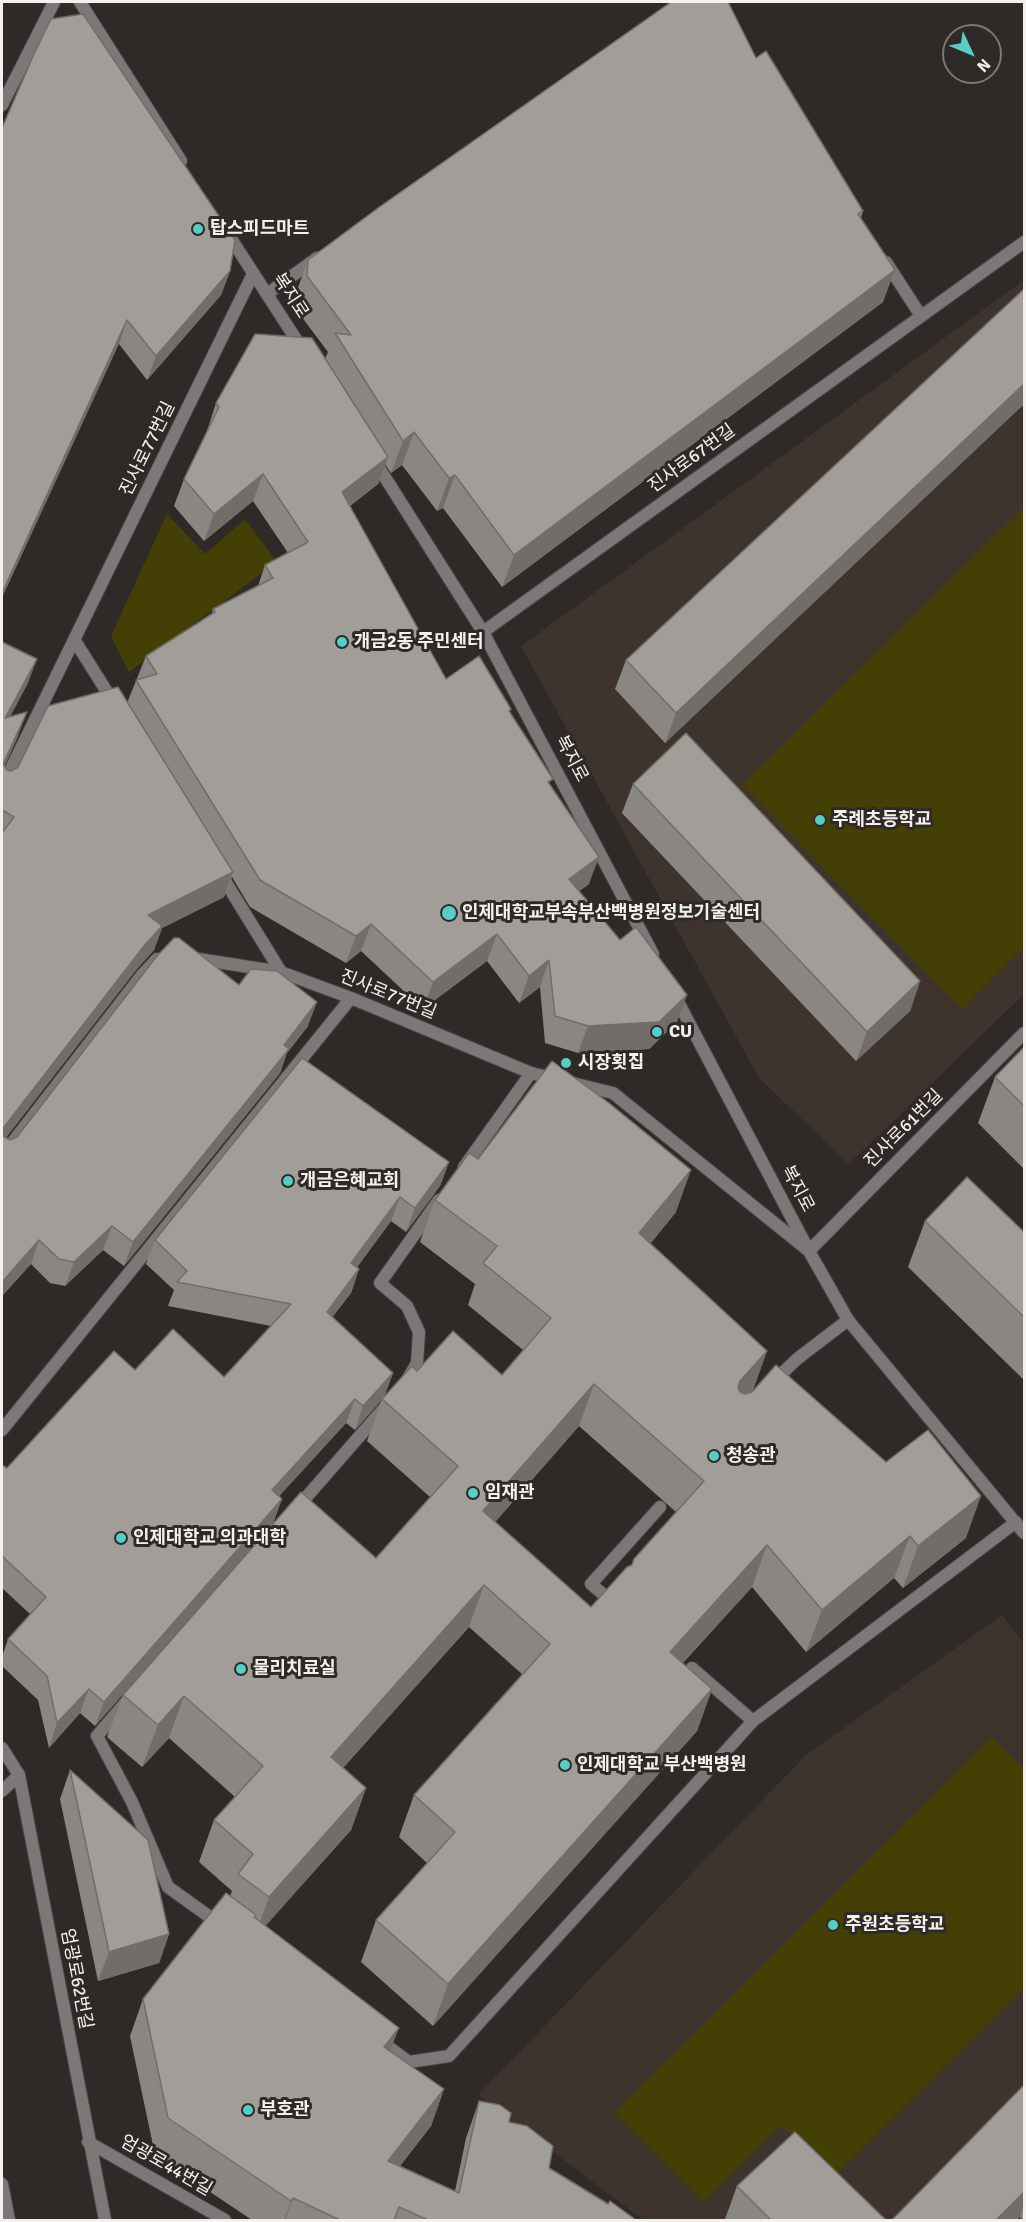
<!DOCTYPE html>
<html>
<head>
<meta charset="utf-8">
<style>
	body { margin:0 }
	#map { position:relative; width:1026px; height:2222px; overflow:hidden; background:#2f2a27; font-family:Signika,sans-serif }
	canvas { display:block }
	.frame { position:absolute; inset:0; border:3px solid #f4f0ee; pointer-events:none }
	.north { position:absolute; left:942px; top:24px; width:60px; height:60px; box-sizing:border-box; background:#2f2a27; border:2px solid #7e7977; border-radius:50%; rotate:134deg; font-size:16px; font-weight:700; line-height:24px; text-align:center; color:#f4f0ee }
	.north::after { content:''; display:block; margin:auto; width:21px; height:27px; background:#55cec4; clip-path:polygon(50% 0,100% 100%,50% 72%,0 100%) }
</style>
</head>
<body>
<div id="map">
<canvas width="1026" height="2222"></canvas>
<div class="frame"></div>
<div class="north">N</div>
</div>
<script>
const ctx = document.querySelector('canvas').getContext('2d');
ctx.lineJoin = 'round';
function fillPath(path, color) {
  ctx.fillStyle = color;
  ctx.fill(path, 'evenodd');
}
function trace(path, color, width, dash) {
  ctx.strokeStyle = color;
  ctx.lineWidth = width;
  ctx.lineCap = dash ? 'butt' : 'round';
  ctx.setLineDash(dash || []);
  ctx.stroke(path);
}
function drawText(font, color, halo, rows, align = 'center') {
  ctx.font = font + ' Signika,"Noto Sans KR",sans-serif';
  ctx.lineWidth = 6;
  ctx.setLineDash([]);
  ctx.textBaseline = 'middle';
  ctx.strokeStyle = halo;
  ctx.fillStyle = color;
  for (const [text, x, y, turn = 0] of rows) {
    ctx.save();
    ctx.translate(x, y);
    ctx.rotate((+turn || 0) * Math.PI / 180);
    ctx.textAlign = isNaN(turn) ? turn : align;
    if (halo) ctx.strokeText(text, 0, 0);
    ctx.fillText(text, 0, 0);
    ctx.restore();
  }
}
const built = new Path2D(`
	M1024 280V994L849 1164 759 1078 521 646Z
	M1002 1615 1024 1643V2220H643L478 2095 805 1756Z`);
const green = new Path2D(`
	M1024 507V947L962 1009 742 785Z
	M167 514 205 554 245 519 277 562 129 672 111 636Z
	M992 1737 1024 1769V1988L834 2177 781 2125 703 2202 614 2113Z`);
const service = new Path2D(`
	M464 1167 531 1073
	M406 1382 417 1363 419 1332 407 1306 380 1283 439 1200
	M773 1382 797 1359 848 1320
	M296 1509 385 1407
	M611 1601 591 1584 660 1507
	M692 1668 753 1721 1016 1522
	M126 1702 97 1736 132 1802 168 1887 221 1925
	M2 1791 19 1775
	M378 2039 409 2062 449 2056 753 1721
	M2 2184 9 2220`);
const minor = new Path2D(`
	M80 2 181 161
	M2 105 54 2
	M226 231 303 350
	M886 262 921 316
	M267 294 317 258
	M374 460 483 632 653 954
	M483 632 1024 242
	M75 641 114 703
	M2 787 253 274
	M220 873 281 972 351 998 531 1073 613 1093 809 1251 1024 1033
	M192 958 281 972
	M675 996 809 1251 848 1320 1024 1533
	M2 1156 142 975 157 959
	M2 1430 351 998
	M2 1748 19 1775 105 2220
	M88 2142 225 2220`);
const wall = new Path2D(`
	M756 58 863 211 861 218 883 302 502 587 443 508 437 511 402 465 391 473 385 464 378 484 350 506 446 679 511 709 510 712 550 786 589 884 579 891 677 1022 649 1049 578 1053 545 1043 540 987 519 1003 487 961 423 1009 361 951 346 963 250 907 232 877 224 897 162 928 154 950 136 970 6 1137 10 1140 17 1137 239 985 308 1026 287 1053 280 1073 124 1266 103 1250 65 1286 50 1283 31 1264 2 1296V642L28 683 10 716 18 736 4 766 7 770 11 771 127 703 146 656 211 615 213 609 258 586 265 565 288 553 253 501 204 541 174 506 184 479 207 431 216 403 325 359 328 352 295 308 296 293 308 260Z
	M2 128 230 271 221 295 147 380 119 344Z
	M1024 289V404L665 743 615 689 626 660Z
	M633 784 920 981 910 1011 856 1061 622 813Z
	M1024 1047V1169L978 1123 995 1077Z
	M478 1159 676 1212 650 1244 767 1351 752 1392 966 1538 903 1588 894 1578 806 1652 752 1587 683 1663 712 1689 697 1731 433 2026 361 1962 376 1920 427 1863 399 1837 414 1795 522 1674 469 1627 343 1768 366 1788 351 1830 265 1926 390 2051 444 2089 431 2126 400 2166 455 2191 466 2138 479 2101 509 2122 549 2168 636 2220H252L155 2155 130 2036 143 1999 230 1896 232 1891 199 1862 214 1820 235 1797 169 1738 142 1767 107 1737 123 1695 376 1558 430 1497 367 1441 382 1399 417 1371 502 1375 523 1350 468 1305 475 1284 420 1242 435 1200ZM579 1426 676 1512 632 1565 591 1607 495 1522Z
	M449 1162 440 1186 406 1232 391 1221 357 1267 359 1269 351 1293 332 1317 393 1373 384 1397 355 1430 346 1423 279 1496 282 1499 273 1523 95 1726 80 1713 49 1748 38 1700 2 1666V1657L8 1639 30 1614 2 1588V1465L7 1468 135 1370 224 1377 271 1326 168 1306 174 1290 146 1264 155 1240Z
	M925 1221 1024 1232V1380L908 1267Z
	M70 1770 169 1934 159 1963 98 1981 60 1799Z
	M1024 2085V2220H1023L1020 2217Z
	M737 2186 886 2220H727L725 2219Z`);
const shadedWall = new Path2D(`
	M895 270 883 302 502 587 514 555Z
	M230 271 221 295 147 380 156 356Z
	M127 320 119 344 2 598V593Z
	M1024 384V404L665 743 676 713Z
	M414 432 402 465 391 473 403 441Z
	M388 457 378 484 332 519 342 492Z
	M263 474 253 501 204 541 214 514Z
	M455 475 443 508 437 511 449 478Z
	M37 659 28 683 2 732 5 718Z
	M27 712 18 736 2 772V767Z
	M599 857 589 884 559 906 569 879Z
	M233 872 224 897 162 928 154 950 136 970 2 1143 4 1127 148 915Z
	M371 924 361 951 346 963 356 936Z
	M497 934 487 961 423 1009 433 982Z
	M549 960 540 987 519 1003 529 976Z
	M920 981 910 1011 856 1061 867 1032Z
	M687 995 677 1022 649 1049 578 1053 588 1026Z
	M317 1002 308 1026 287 1053 280 1073 124 1266 133 1242Z
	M449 1162 440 1186 406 1232 415 1208Z
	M691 1170 676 1212 623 1275 639 1233Z
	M400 1197 391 1221 342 1288 351 1263Z
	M112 1226 103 1250 65 1286 74 1262Z
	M39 1240 31 1264 2 1296V1282Z
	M359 1269 351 1293 318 1336 327 1312Z
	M767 1351 752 1393 725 1423 740 1381Z
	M393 1373 384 1397 355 1430 363 1406Z
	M594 1384 579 1426 468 1553 483 1511Z
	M355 1399 346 1423 263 1514 272 1490Z
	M981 1496 966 1538 903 1588 918 1546Z
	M282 1499 273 1523 95 1726 104 1702Z
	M910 1536 894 1578 806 1652 822 1610Z
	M767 1545 752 1587 655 1693 670 1652Z
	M484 1585 469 1627 316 1798 331 1757Z
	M89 1689 80 1713 49 1748 57 1723Z
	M712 1689 697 1731 433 2026 448 1984Z
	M184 1696 169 1738 142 1767 158 1725Z
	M366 1788 351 1830 254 1939 269 1897Z
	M169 1934 159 1963 98 1981 109 1952Z
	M399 2028 385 2064 384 2047Z
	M444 2089 431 2126 375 2198 388 2161Z
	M1024 2192V2204L1020 2217 1017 2220H996Z
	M293 2198 285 2220H284L291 2201Z`);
const building = new Path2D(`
	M671 2H728L756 58 766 51 863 211 858 214 895 270 514 555 455 475 449 478 414 432 403 441 335 333 351 335 307 276 308 260 378 208Z
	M83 14 235 240 230 271 156 356 127 320 2 593V128L34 54 51 19Z
	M1024 289V384L676 713 626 660Z
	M255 334 312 338 388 457 342 492 446 679 479 656 511 709 509 711 553 779 548 782 599 857 569 879 620 940 636 927 687 995 659 1022 588 1026 555 1016 549 960 529 976 497 934 433 982 371 924 356 936 260 880 136 680 157 674 146 656 215 612 213 609 273 578 265 565 308 542 263 474 214 514 184 479 219 407 216 403Z
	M2 642 37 659 5 718 27 712 3 764 7 770 11 771 18 767 48 706 118 687 233 872 148 915 162 926 144 946 4 1127 3 1136 10 1140 17 1137 157 956 174 938H179L239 985 251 969 277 971 317 1002 284 1045 289 1049 133 1242 112 1226 74 1262 59 1259 39 1240 2 1282V833L14 817 2 810Z
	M686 733 920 981 867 1032 633 784Z
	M1024 1047V1106L995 1077Z
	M302 1058 449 1162 415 1208 400 1197 351 1263 359 1269 327 1312 393 1373 363 1406 355 1399 272 1490 282 1499 104 1702 89 1689 57 1723 47 1676 8 1639 46 1597 2 1556V1465L7 1468 114 1351 135 1370 173 1329 224 1377 291 1304 177 1282 187 1271 155 1240Z
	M552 1061 609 1103 691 1170 639 1233 767 1351 740 1381 738 1388 740 1392 745 1394 752 1392 776 1365 886 1462 928 1430 981 1496 918 1546 910 1536 822 1610 767 1545 670 1652 712 1689 448 1984 376 1920 455 1832 414 1795 550 1644 484 1585 331 1757 366 1788 269 1897 238 1874 253 1854 214 1820 263 1766 184 1696 158 1725 123 1695 301 1492 376 1558 458 1466 382 1399 412 1366 417 1371 453 1331 502 1375 551 1318 483 1263 497 1246 435 1200 469 1153 478 1159ZM594 1384 704 1481 634 1559 632 1565 627 1567 591 1607 483 1511Z
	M967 1177 1024 1232V1317L925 1221Z
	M70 1770 148 1840 169 1934 109 1952Z
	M226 1893 256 1915 254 1917 399 2028 384 2047 444 2089 388 2161 459 2193 479 2101 500 2105 511 2113 509 2122 527 2126 553 2146 549 2168 608 2204 610 2201 636 2220H428L399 2207 394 2220H340L293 2198 291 2201 168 2118 143 1999Z
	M1024 2085V2192L996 2220H892Z
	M795 2132 886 2220H771L737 2186Z`);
const markers = [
	[198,229,6,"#55cec4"],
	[342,642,6,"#55cec4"],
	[820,820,6,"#55cec4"],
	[449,913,8,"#55cec4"],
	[657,1032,6,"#55cec4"],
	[566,1063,6,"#55cec4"],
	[288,1181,6,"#55cec4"],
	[714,1456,6,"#55cec4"],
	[473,1493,6,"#55cec4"],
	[121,1538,6,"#55cec4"],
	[241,1669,6,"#55cec4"],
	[565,1765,6,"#55cec4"],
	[833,1925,6,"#55cec4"],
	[248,2110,6,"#55cec4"]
];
const poiNames = [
	["탑스피드마트",210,229],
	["개금2동 주민센터",354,642],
	["주례초등학교",832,820],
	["인제대학교부속부산백병원정보기술센터",462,913],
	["CU",669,1032],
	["시장횟집",578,1063],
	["개금은혜교회",300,1181],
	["청송관",726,1456],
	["임재관",485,1493],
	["인제대학교 의과대학",133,1538],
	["물리치료실",253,1669],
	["인제대학교 부산백병원",577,1765],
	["주원초등학교",845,1925],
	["부호관",260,2110]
];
const streetNames = [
	["복지로",290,296,57],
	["진사로77번길",148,449,-64],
	["진사로67번길",692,459,-36],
	["복지로",571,759,62],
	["진사로77번길",388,995,22],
	["진사로61번길",904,1129,-45],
	["복지로",797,1189,62],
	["엄광로62번길",76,1979,79],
	["엄광로44번길",166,2166,30]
];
fillPath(built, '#3e332d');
fillPath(green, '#444005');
trace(service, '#4b4643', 14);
trace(minor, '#4b4643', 14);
trace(service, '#7c7878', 12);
trace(minor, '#7c7878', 12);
fillPath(wall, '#8a8783');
fillPath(shadedWall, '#716e6a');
fillPath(building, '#a19d98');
trace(building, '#716e6a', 1.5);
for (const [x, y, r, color] of markers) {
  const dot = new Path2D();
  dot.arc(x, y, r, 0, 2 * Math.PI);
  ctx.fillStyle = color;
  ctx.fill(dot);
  trace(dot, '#2f2a27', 2);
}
drawText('bold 18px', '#f4f0ee', '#2f2a27', poiNames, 'left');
drawText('18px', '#f4f0ee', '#2f2a27', streetNames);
</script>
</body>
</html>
